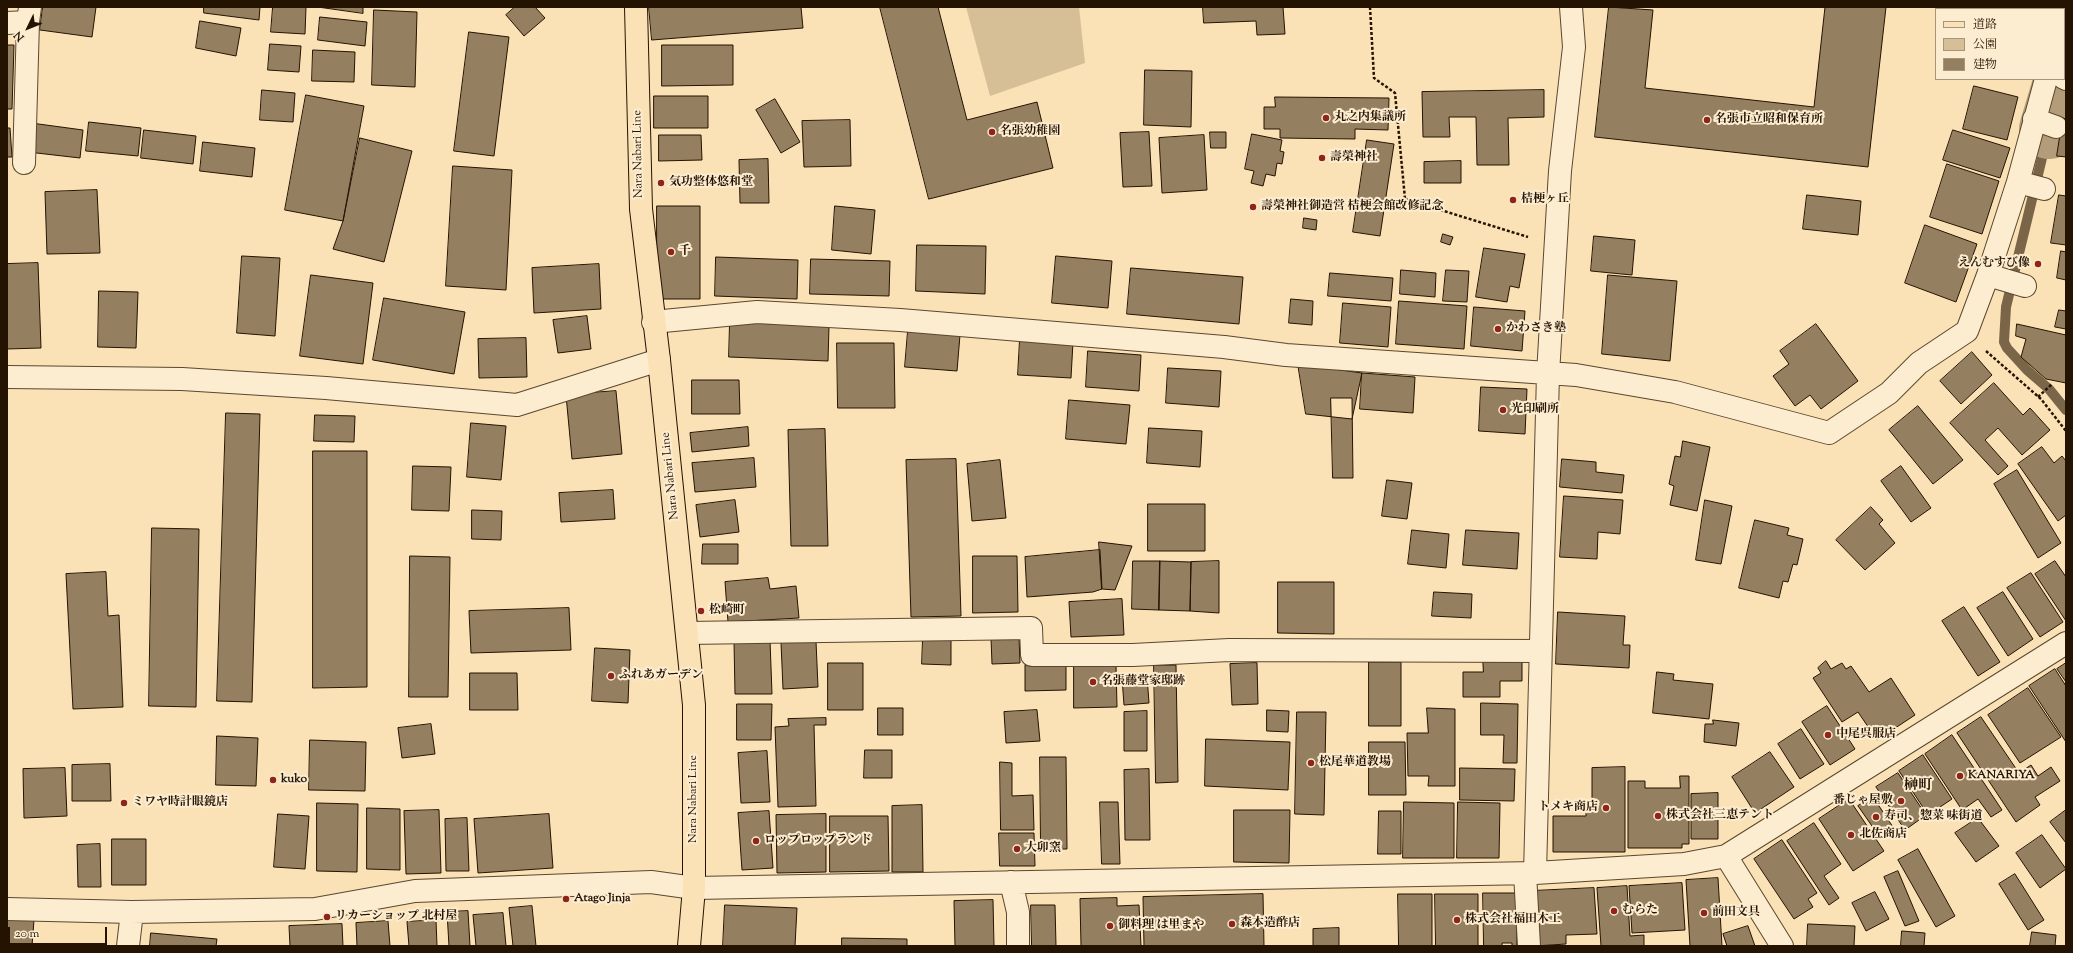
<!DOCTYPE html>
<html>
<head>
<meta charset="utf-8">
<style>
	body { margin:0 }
	#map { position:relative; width:2073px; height:953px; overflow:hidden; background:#fae2b6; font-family:"Sorts Mill Goudy","Noto Serif JP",serif }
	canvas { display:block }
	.frame { position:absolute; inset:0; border:8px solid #251302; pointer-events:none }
	.legend { position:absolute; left:1935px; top:8px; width:130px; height:72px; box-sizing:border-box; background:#fcecd0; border:1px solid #a6957e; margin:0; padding:5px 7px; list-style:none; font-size:12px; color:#251302 }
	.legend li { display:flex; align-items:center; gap:8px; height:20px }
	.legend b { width:20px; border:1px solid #a6957e }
	.north { position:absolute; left:8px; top:8px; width:40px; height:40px; -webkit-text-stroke:3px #fcecd0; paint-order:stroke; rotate:227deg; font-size:11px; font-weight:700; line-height:16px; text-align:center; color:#251302 }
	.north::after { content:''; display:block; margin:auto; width:14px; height:18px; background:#251302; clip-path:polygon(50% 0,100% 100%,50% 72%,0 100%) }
	.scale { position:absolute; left:8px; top:927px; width:99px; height:18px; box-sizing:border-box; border:2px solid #251302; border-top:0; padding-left:5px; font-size:12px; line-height:14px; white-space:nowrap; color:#251302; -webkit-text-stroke:3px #fcecd0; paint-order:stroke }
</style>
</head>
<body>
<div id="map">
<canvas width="2073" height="953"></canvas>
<div class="frame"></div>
<ul class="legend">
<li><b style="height:5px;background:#fae2b6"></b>道路</li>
<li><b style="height:11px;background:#d6bf97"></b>公園</li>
<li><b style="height:11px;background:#947f60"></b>建物</li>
</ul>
<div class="north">N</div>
<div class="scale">20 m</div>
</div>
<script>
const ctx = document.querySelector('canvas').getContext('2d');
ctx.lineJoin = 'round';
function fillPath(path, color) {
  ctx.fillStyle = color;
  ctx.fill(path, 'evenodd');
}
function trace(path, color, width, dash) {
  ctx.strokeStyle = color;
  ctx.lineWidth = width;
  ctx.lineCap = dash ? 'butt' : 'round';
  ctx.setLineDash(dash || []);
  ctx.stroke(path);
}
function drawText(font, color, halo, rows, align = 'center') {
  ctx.font = font + ' "Sorts Mill Goudy","Noto Serif JP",serif';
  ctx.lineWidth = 4;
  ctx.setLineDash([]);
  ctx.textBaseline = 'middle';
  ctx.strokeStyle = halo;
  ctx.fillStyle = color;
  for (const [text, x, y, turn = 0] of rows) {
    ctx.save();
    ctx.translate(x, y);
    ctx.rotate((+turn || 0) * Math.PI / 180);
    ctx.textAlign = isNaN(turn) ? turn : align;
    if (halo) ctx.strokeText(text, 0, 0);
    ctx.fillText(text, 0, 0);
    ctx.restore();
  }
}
const green = new Path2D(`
	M966 7H1079L1085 63 990 96Z`);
const stream = new Path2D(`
	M2049 129 2006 307 2004 342 2007 348 2027 370 2049 389 2066 410`);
const river = new Path2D(`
	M2049 129 2064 79`);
const building = new Path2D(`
	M43 7H96L92 37 40 30Z
	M204 7H260L259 20 204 13Z
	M273 7H306L305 34 271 32Z
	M318 7H363V13Z
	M515 7H535L545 18 524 36 506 15Z
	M649 7H801L803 28 652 40Z
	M880 7H938L967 120 1037 102 1053 168 929 199Z
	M1203 7H1283L1285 34 1257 35 1256 21 1204 23Z
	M1609 7 1653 10 1645 88 1814 107 1825 7H1886L1868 167 1595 137Z
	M2019 7H2050V9H2025Z
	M374 10 417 12 415 87 372 85Z
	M320 17 367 22 365 46 318 40Z
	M200 21 241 28 236 56 196 48Z
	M469 32 509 37 494 156 454 151Z
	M270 44 301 46 299 72 268 70Z
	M7 45H14L12 109H7Z
	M662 45H733V85L662 86Z
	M313 50 355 52 354 82 312 81Z
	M1145 70 1192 71 1191 127 1144 125Z
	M1974 86 2018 97 2007 140 1963 129Z
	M262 90 295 93 293 122 260 120Z
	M1544 90V117L1508 118 1509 165H1477L1476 117H1449L1450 137H1423L1422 92Z
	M306 95 364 106 343 221 285 210Z
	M654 96H708V128H654Z
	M1275 97 1389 98 1388 130 1355 129V139L1280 138V129H1264V107H1275Z
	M775 99 800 142 781 153 756 110Z
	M2063 118 2066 119V157L2057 156Z
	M850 120 851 166 804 167 802 121Z
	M89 122 141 128 138 156 86 151Z
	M31 123 83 130 80 158 28 152Z
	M7 128H10L12 157H7Z
	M144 130 196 136 193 164 141 158Z
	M1953 130 2010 148 2000 178 1943 160Z
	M1149 132 1152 186 1123 187 1120 133Z
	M1210 132H1226V148H1211Z
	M1252 134 1282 140 1280 151 1284 152 1282 164 1277 163 1275 176 1266 174 1263 186 1251 183 1254 171 1245 169Z
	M659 135H701L702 160 659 161Z
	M1204 135 1207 190 1162 193 1159 138Z
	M360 138 412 151 384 262 333 249 343 221Z
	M1367 140 1394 144 1380 236 1353 232Z
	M203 142 255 148 252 177 200 171Z
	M768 159 769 203H740L739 160Z
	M1461 161V183H1424V162Z
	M1947 164 1999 181 1982 234 1930 217Z
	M453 166 512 170 506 290 446 286Z
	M97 190 100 253 47 254 45 192Z
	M1807 195 1861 201 1858 235 1803 229Z
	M2059 195 2066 196V245L2051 243Z
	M657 206H700V299H657Z
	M835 206 875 210 871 254 832 250Z
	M1304 218 1317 220 1316 230 1303 228Z
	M1925 225 1977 244 1956 302 1905 283Z
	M1443 234 1453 237 1450 245 1441 242Z
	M1594 236 1635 240 1632 275 1591 271Z
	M917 245 986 246 985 294 916 291Z
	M1484 248 1525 254 1519 288 1510 286 1507 302 1476 297Z
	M2061 251 2066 252V280L2057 278Z
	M242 256 280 258 275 336 237 333Z
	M1056 256 1112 261 1108 308 1052 303Z
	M716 257 798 260 797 299 715 296Z
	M811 259 890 261 889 296 810 294Z
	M38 263 41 348 7 349V264Z
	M599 264 601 309 534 313 532 268Z
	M1131 268 1243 277 1239 324 1127 314Z
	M1401 270 1436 273 1435 297 1400 294Z
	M1446 270 1469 271 1467 302 1443 301Z
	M1330 273 1393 278 1391 301 1328 296Z
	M311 275 373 283 363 364 300 356Z
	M1608 275 1677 281 1670 361 1602 354Z
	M99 291 138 292 136 348 98 347Z
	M384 298 465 312 454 374 373 360Z
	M1291 299 1313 301 1312 325 1289 323Z
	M1399 301 1467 306 1464 349 1396 344Z
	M1343 303 1391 307 1388 347 1340 343Z
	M1474 307 1525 311 1522 351 1471 346Z
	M2059 310 2066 311V329L2055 327Z
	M587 316 591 349 558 353 553 320Z
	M730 322 829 326 828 361 729 357Z
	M1816 324 1858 381 1821 409 1810 395 1795 406 1773 376 1789 364 1780 351Z
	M2017 324 2066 335V383L2046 379 2021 357 2026 339 2016 336Z
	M908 331 960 335 957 371 905 367Z
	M526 338 527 377 479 378 478 339Z
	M1020 339 1073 342 1071 378 1018 375Z
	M837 343H894L895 408H838Z
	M1088 351 1141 355 1139 391 1086 387Z
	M1972 352 1992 375 1961 404 1940 381Z
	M1298 364 1362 373 1352 419 1306 414Z
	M1168 368 1221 371 1219 407 1166 403Z
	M1362 373 1415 377 1413 413 1360 409Z
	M692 380H739L740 414H692Z
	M1994 383 2023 415 2030 408 2050 430 2022 455 1998 428 1985 440 2008 466 1998 475 1950 423Z
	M1481 387 1527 389 1525 434 1479 431Z
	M616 391 622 454 572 459 566 395Z
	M1331 398H1352L1353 478H1333Z
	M1069 400 1130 405 1126 444 1066 439Z
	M1918 406 1963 460 1933 484 1889 430Z
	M226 413 260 414 252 702 217 701Z
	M315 415 355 416 354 442 314 441Z
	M471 423 506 426 501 480 467 477Z
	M748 427 749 446 692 452 690 433Z
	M1149 428 1202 431 1200 467 1147 463Z
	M825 429 828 546H791L788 430Z
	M1683 441 1710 447 1697 511 1670 505 1674 486 1669 484 1675 456 1680 457Z
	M2042 447 2054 463 2062 456 2066 461V515L2058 521 2018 464Z
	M313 451H367V687L313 688Z
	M754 458 756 487 695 492 692 463Z
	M956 459 961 616 911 617 906 460Z
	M1562 459 1596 462V472L1624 475 1622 493 1560 487Z
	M1000 460 1006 518 972 521 967 464Z
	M413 466 451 467 449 511 412 510Z
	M1901 466 1931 508 1911 522 1881 481Z
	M2017 470 2061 543 2038 558 1994 484Z
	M1387 480 1412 483 1407 519 1382 516Z
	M613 490 615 519 561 522 559 493Z
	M1564 496 1623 500 1620 534 1598 532 1597 559 1560 557Z
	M735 500 739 532 700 537 696 505Z
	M1705 500 1732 506 1721 564 1696 560Z
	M1148 504H1205V551H1148Z
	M1871 507 1883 520 1879 524 1895 543 1865 570 1836 540Z
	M472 510 502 511 501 540 472 539Z
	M1755 520 1789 528 1787 535 1803 539 1797 565 1793 564 1788 582 1783 581 1779 598 1739 588Z
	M152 528 199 529 196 707 149 706Z
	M1412 530 1449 534 1446 568 1408 564Z
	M1466 530 1519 533 1517 569 1463 565Z
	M1099 542 1132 546 1115 590 1102 589Z
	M703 544H738V564H702Z
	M1100 550 1102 589 1093 592 1027 597 1025 557Z
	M410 556 450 557 448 697H409Z
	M973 556H1017L1018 612 973 613Z
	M1133 561H1160L1159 610 1132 609Z
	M1160 561 1191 562 1190 611 1159 610Z
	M1219 561V613L1190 611 1191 562Z
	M2055 561 2066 577V621L2035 574Z
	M106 572 108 616 119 615 123 707 73 709 66 574Z
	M2031 573 2063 622 2040 637 2007 588Z
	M768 578 770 589 796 586 799 618 728 622 725 582Z
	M1278 582H1334V634L1278 633Z
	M1434 592 1472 594 1471 618 1432 616Z
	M2003 592 2033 639 2008 656 1977 608Z
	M1122 599 1124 635 1071 637 1069 602Z
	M1964 607 2000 662 1978 676 1942 621Z
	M569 608 571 650 471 653 469 611Z
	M1558 612 1625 616 1623 645H1630L1629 668 1556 664Z
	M1019 637 1020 663 992 664 991 638Z
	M923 638 951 639V665L922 664Z
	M770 640 772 694H735L734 641Z
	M816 641 818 687 783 689 781 642Z
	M595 648 630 650 628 703 592 701Z
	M1483 657H1522V681H1500V697H1463V672H1483Z
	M1826 661 1831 669 1842 663 1846 669 1851 666 1869 692 1891 678 1915 715 1877 740 1858 712 1842 722 1813 678 1821 673 1818 668Z
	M1369 662H1401V726H1369Z
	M828 663H863V710H828Z
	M1257 663 1258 704 1232 705 1230 664Z
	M2066 663V682L2057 669Z
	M1066 664V690L1025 691V665Z
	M1074 665H1116L1117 707 1074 708Z
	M1154 665H1176L1178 782 1156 783Z
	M2055 669 2066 686V742L2029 686Z
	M1657 672 1674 674 1673 680 1713 684 1709 719 1653 713Z
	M470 673H517L518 710H470Z
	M1147 676 1149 703 1124 705 1122 678Z
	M2028 688 2061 737 2020 763 1988 715Z
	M1481 703 1518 704 1517 763H1503L1504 735H1481Z
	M737 704H772L771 740H737Z
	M1827 706 1855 749 1830 765 1802 722Z
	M878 708H903V735H878Z
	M1427 708 1455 709V786H1428L1429 776H1408L1407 733H1428Z
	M1037 710 1040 741 1006 743 1004 712Z
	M1267 710 1289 711 1288 732 1267 731Z
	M1147 711V751H1124V712Z
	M1297 712H1326L1324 815 1295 814Z
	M1981 717 2019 773 2031 765 2038 776 2051 767 2060 781 2035 797 2040 805 2016 822 1957 733Z
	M826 718V725H814L816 806 778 807 775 727 789 726 788 719Z
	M1713 720 1739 723 1736 746 1704 742 1705 724H1713Z
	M431 724 435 754 402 758 398 728Z
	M1801 729 1824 764 1800 779 1778 744Z
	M1952 735 2002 810 1991 817 1978 799 1962 810 1925 754Z
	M217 736 258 738 256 786 216 785Z
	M1206 739 1290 742 1288 790 1205 786Z
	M310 740 366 742 365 791 309 790Z
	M1369 742H1405L1406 795H1369Z
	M865 750H892V778H864Z
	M767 751 770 802 741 803 738 753Z
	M1770 752 1794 787 1755 813 1732 777Z
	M1923 755 1952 799 1928 815 1899 771Z
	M1040 757H1066L1067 849H1041Z
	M1000 762 1012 763V796L1033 795 1034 830H1001Z
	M110 764 111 801H72V765Z
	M1625 767V852H1553V816H1586V801H1592V768Z
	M65 768 67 816 24 818 23 769Z
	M1460 768 1515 769 1514 801 1460 800Z
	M1149 769 1150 840H1125L1124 770Z
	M1898 773 1926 815 1905 830 1876 787Z
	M1680 776H1689V844H1682V848H1628V781H1645V788H1680Z
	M1718 793V839H1691V794Z
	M1873 797 1893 827 1879 836 1858 806Z
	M1849 799 1884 851 1853 871 1819 819Z
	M1100 802H1118L1120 864H1102Z
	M1404 802 1454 803V858H1403Z
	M1458 802 1500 803 1499 858H1457Z
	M317 803 358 804 357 872 317 871Z
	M922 805 923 872H892V806Z
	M367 808 400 809V870L367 869Z
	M439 810 441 873 406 874 404 811Z
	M1234 810H1290L1289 863 1234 862Z
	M2066 810V843L2050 822Z
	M769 811 773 868 742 870 738 813Z
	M1379 811H1401V854H1378Z
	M278 814 309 816 305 869 274 867Z
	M549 814 553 868 478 873 474 819Z
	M826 814V872L777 873 776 815Z
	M830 816H888L889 871 830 872Z
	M467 818 469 871H446L445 819Z
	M1978 818 1999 846 1976 862 1955 833Z
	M1814 823 1841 864 1824 876 1839 898 1829 905 1787 841Z
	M999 833H1034L1035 866H1000Z
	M2042 835 2066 869 2040 888 2016 853Z
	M112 839H146V885H112Z
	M1782 840 1817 893 1808 899 1813 907 1794 919 1754 859Z
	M100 844 101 887H78L77 845Z
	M1918 849 1955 916 1936 927 1898 860Z
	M1898 871 1919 921 1905 926 1884 877Z
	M2015 874 2044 920 2028 930 1999 884Z
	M1718 878 1722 946H1690L1686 880Z
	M1682 883 1685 930 1632 933 1629 886Z
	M1627 886 1630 936 1644 935V946H1601L1597 888Z
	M1594 888 1597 934 1566 935V944L1535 946 1532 891Z
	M1875 892 1889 919 1866 931 1852 903Z
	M1483 893H1517V946H1512V943H1502V946H1484Z
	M1263 894 1264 946H1144L1143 897Z
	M1398 894H1432V946H1399Z
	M1435 894H1478V946H1436Z
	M1117 898V906L1139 905 1141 946H1081L1080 899Z
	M993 900 994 946H955L954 901Z
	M725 905 797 908 795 946H723Z
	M1031 905H1055L1056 946H1032Z
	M532 906 536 946H513L509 908Z
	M468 911 470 946H449L447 912Z
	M503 913 506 946H476L473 915Z
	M7 918 34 920 32 946H7Z
	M436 920 437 946H409L407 922Z
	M388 921 390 946H357L356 923Z
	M342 924 343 946H290L289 926Z
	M1808 924 1855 926 1854 946H1807Z
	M1748 926 1755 946H1727L1723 934Z
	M1339 928V946H1313V929Z
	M1902 931 1925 933 1924 946H1901Z
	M2032 932 2056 935 2055 946H2030Z
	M151 933 217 939 216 946H150Z
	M842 938 907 939V946H842Z`);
const path = new Path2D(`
	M1370 7 1374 78 1395 93 1405 199 1528 237
	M1986 351 2041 399 2066 431
	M2038 397 2052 384`);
const minor = new Path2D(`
	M2064 18 2066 12
	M7 23 28 22 30 7
	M2064 37 2066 38
	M2064 78 2066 79
	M2034 119 2056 127
	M24 163 28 22
	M2018 182 2044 189
	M1988 275 2025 286
	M653 322 757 312 900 320 1224 347 1286 355 1576 375 1675 392 1829 433 1889 393 1919 363 1967 331 1988 275 2018 182 2046 79
	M7 377 182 379 326 388 517 405 659 360
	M687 633 1031 628 1032 655H1133L1229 650 1540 651
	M1726 856 1782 946
	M1525 873 1529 946
	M1535 873 1548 374 1560 171 1574 47 1571 7
	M1011 882 1018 912V946
	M7 909 132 912 315 909 415 891 651 882 694 888 1535 873 1684 864 1726 856 2066 643
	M128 946 132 912`);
const major = new Path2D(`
	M636 7 641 209 659 360 694 705V888L689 946`);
const markers = [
	[1326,118,4,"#8f2418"],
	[1707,120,4,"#8f2418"],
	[992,132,4,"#8f2418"],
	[1322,158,4,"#8f2418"],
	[661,183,4,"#8f2418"],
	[1513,200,4,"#8f2418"],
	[1253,207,4,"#8f2418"],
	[671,252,4,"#8f2418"],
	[2038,264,4,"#8f2418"],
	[1498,329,4,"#8f2418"],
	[1503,410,4,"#8f2418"],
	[701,611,4,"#8f2418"],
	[611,676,4,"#8f2418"],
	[1093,682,4,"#8f2418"],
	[1828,735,4,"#8f2418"],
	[1311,763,4,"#8f2418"],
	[1960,776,4,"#8f2418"],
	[273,780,4,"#8f2418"],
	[1901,801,4,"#8f2418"],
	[124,803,4,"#8f2418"],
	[1606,808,4,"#8f2418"],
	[1658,816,4,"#8f2418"],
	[1876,817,4,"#8f2418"],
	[1851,835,4,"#8f2418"],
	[756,841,4,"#8f2418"],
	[1017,849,4,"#8f2418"],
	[566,899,4,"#8f2418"],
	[1614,911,4,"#8f2418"],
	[1704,913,4,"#8f2418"],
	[327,917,4,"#8f2418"],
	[1457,920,4,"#8f2418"],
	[1232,924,4,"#8f2418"],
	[1110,926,4,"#8f2418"]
];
const poiNames = [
	["丸之内集議所",1334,118],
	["名張市立昭和保育所",1715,120],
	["名張幼稚園",1000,132],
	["壽榮神社",1330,158],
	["気功整体悠和堂",669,183],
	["桔梗ヶ丘",1521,200],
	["壽榮神社御造営 桔梗会館改修記念",1261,207],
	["千",679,252],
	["えんむすび像",2030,264,"right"],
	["かわさき塾",1506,329],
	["光印刷所",1511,410],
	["松崎町",709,611],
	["ふれあガーデン",619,676],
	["名張藤堂家邸跡",1101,682],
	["中尾呉服店",1836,735],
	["松尾華道教場",1319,763],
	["KANARIYA",1968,776],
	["kuko",281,780],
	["番じゃ屋敷",1893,801,"right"],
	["ミワヤ時計眼鏡店",132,803],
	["トメキ商店",1598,808,"right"],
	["株式会社三恵テント",1666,816],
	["寿司、惣菜 味街道",1884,817],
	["北佐商店",1859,835],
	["ロップロップランド",764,841],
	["大卯窯",1025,849],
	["Atago Jinja",574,899],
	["むらた",1622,911],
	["前田文具",1712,913],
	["リカーショップ 北村屋",335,917],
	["株式会社福田木工",1465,920],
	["森本造酢店",1240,924],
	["御料理 は里まや",1118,926]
];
const streetNames = [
	["Nara Nabari Line",639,154,-91],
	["Nara Nabari Line",671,476,-96],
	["Nara Nabari Line",694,799,-90]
];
const quarterNames = [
	["榊町",1918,787]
];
fillPath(green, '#d6bf97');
trace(stream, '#7a6549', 10);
trace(river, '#b29c79', 60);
fillPath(building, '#947f60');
trace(building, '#251302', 1);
trace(minor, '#5a472f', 24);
trace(major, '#251302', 24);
trace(path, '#251302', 2.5, [3, 2]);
trace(minor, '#fcecd0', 22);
trace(major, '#fae2b6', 22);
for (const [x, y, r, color] of markers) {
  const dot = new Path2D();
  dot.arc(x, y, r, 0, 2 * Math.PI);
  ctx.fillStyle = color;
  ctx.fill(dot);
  trace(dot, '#fcecd0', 1.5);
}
drawText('bold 12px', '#251302', '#fcecd0', poiNames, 'left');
drawText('12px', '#251302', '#fcecd0', streetNames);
drawText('bold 14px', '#251302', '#fcecd0', quarterNames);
</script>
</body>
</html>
